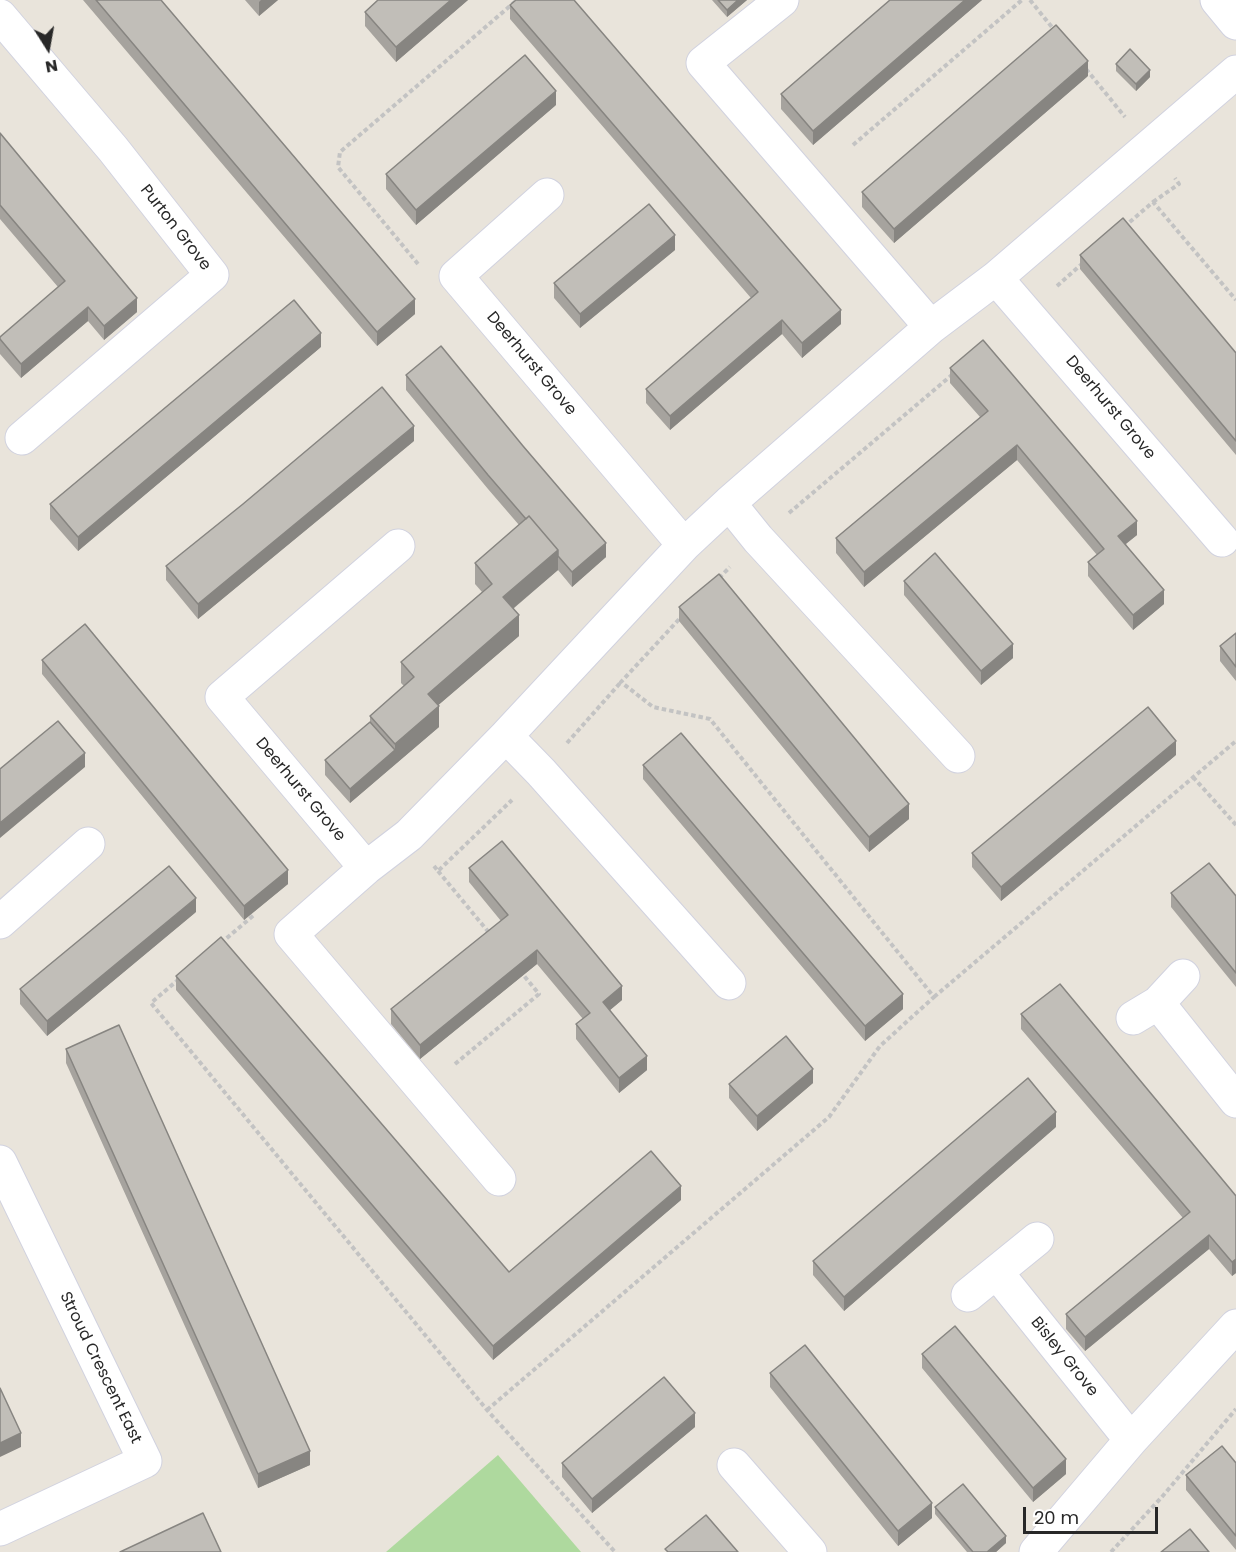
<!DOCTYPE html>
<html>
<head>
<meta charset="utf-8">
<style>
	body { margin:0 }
	#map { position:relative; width:1236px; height:1552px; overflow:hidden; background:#e9e4db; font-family:Poppins,sans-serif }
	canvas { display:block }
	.north { position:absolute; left:18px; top:18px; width:60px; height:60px; -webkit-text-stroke:4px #fff; paint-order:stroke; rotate:169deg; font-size:16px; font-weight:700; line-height:24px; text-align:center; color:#282828 }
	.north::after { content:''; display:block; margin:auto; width:21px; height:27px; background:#282828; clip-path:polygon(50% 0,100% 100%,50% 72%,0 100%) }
	.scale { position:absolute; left:1023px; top:1507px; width:135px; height:27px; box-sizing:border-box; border:3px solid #282828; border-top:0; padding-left:8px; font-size:18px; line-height:21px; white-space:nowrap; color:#282828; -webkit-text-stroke:4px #fff; paint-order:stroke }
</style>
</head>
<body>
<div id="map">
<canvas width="1236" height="1552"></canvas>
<div class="north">N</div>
<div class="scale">20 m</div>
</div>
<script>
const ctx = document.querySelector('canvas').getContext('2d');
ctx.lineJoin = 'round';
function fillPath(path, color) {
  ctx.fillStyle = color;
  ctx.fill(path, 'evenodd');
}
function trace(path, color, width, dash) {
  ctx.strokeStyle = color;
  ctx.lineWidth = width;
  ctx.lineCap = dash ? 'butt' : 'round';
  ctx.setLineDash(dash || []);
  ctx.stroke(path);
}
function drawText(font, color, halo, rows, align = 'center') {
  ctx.font = font + ' Poppins,sans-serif';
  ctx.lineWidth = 4.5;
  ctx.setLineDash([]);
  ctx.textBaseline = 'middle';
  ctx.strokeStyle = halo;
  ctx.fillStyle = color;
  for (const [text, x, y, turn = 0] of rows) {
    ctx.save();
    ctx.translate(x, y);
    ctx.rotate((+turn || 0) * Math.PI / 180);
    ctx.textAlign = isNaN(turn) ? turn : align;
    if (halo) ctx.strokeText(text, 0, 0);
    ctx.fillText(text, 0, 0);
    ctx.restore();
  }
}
const green = new Path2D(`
	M498 1455 581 1552H386Z`);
const path = new Path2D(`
	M1030 0 1055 31
	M1086 69 1125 117
	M853 145 1022 0
	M1153 202 1179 184 1175 178
	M1124 227 1153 202 1236 300
	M418 264 338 167 340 152 517 0
	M1057 286 1083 263
	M789 513 953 374
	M719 578 730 567
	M567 743 621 682 620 681
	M1193 777 1236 825
	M434 866 438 871 512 800
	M438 871 491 935
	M221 943 254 915
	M179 979 151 1003 487 1410 615 1552
	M934 997 1236 741
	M455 1064 539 994 520 971
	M487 1410 829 1117 880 1046 934 997 710 719 653 707 621 682 682 616
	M1111 1552 1161 1498 1236 1409`);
const minor = new Path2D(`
	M782 0 703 63 931 327
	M1217 0 1236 23
	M0 16 113 149 212 275 22 438
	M547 195 456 276 684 545
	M996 278 1222 540
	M729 503 758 539 958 756
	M506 736 541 772 729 983
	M366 868 222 697 398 546
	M0 922 88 844
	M1158 1003 1236 1101
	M1133 1018 1158 1003 1183 976
	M0 1162 145 1461 0 1529
	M499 1179 291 934 366 868 409 835 506 736 684 545 729 503 931 327 996 278 1236 72
	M997 1273 1131 1440
	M968 1295 1037 1239
	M734 1465 810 1552
	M1036 1552 1131 1440 1236 1326`);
const wall = new Path2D(`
	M83 0H161L415 314 377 346Z
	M245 0H278L259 16Z
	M378 0H468L396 62 365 26V12Z
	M712 0H747L727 17Z
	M890 0H982L813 145 781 109V94Z
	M510 5 841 324 802 358 782 334 670 430 646 403V389L751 298 510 19Z
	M1116 64 1150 77 1136 91 1116 71Z
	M1088 76 894 243 862 207V192Z
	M556 105 416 225 386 189V174Z
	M0 133 137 312 104 340 88 321 21 378 0 354V337L58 287 0 219Z
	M675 250 580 328 554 298V283Z
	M1080 255 1236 353V455L1080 269Z
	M321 347 78 551 50 519V504Z
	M950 368 1137 535 1126 544 1164 604 1133 630 1088 576V562L1097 555 1017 460 864 587 836 553V538L980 417 950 383Z
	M406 375 606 557 572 587 558 570 513 609 519 636 438 705 439 727 350 803 325 775V760L370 722V716L404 686 401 683V662L482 592 475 584V563L519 525 488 489 406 390Z
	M414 441 198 619 166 580V566Z
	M904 581 1013 658 981 685 904 595Z
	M679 607 909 819 869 852 679 621Z
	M1236 633V681L1220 661V646Z
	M42 660 288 884 244 920 42 674Z
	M1176 755 1001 901 972 867V853Z
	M643 765 903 1009 865 1041 643 779Z
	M469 868 622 1000 610 1010 647 1070 619 1093 576 1039V1024L583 1019 537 964 420 1059 391 1024V1009L501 921 469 882Z
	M1171 893 1236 896V987L1171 907Z
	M196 912 47 1036 20 1004V989Z
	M176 976 509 1272 681 1200 493 1360 176 990Z
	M1021 1014 1236 1196V1273L1232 1276 1209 1249 1085 1351 1066 1329V1314L1183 1218 1021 1029Z
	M66 1049 310 1465 258 1488 66 1063Z
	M813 1083 757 1131 729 1098V1084Z
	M1056 1127 844 1311 813 1275V1261Z
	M922 1354 1066 1474 1033 1502 922 1368Z
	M770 1373 932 1518 898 1546 770 1387Z
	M695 1427 592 1513 562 1477V1463Z
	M1236 1463V1550L1186 1490V1475Z
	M935 1507 1006 1543 996 1552H967L935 1514Z`);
const shadedWall = new Path2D(`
	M261 0H278L259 16V2Z
	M451 0H468L396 62V47Z
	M738 0H747L727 17V10Z
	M965 0H982L813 145V131Z
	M1088 61V76L894 243V229Z
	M1150 70V77L1136 91V84Z
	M556 91V105L416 225V210Z
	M675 235V250L580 328V314Z
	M137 298V312L104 340V326Z
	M415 299V314L377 346V332Z
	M88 307V321L21 378V364Z
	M841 310V324L802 358V343Z
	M782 320V334L670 430V416Z
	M321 333V347L78 551V537Z
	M414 426V441L198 619V604Z
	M1017 445V460L864 587V572Z
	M1137 521V535L1118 550V536Z
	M606 543V557L572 587V572Z
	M558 550V570L503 617V597Z
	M1164 590V604L1133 630V615Z
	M519 615V636L428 714V694Z
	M1013 644V658L981 685V671Z
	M439 706V727L350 803V789L395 750V744Z
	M1176 741V755L1001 901V887Z
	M85 753V767L0 838V823Z
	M909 804V819L869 852V837Z
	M288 870V884L244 920V906Z
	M196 898V912L47 1036V1021Z
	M537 950V964L420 1059V1045Z
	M622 986V1000L603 1016V1002Z
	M903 994V1009L865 1041V1026Z
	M647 1056V1070L619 1093V1078Z
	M813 1069V1083L757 1131V1116Z
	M1056 1112V1127L844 1311V1297Z
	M681 1186V1200L493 1360V1346Z
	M1209 1235V1249L1085 1351V1337Z
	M1236 1259V1273L1232 1276V1262Z
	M695 1413V1427L592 1513V1499Z
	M21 1433V1447L0 1457V1443Z
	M310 1451V1465L258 1488V1474Z
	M1066 1459V1474L1033 1502V1488Z
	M932 1503V1518L898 1546V1531Z
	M1006 1536V1543L996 1552H987Z`);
const building = new Path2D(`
	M96 0H161L415 299 377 332Z
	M378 0H451L396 47 365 12Z
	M516 0H574L841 310 802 343 782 320 670 416 646 389 758 292 510 5Z
	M718 0H738L727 10Z
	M890 0H965L813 131 781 94Z
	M1056 25 1088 61 894 229 862 192Z
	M1130 49 1150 70 1136 84 1116 64Z
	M525 55 556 91 416 210 386 174Z
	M0 133 137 298 104 326 88 307 21 364 0 339V337L65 281 0 205Z
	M649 204 675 235 580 314 554 283Z
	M1123 218 1236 353V441L1080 255Z
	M294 300 321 333 78 537 50 504Z
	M983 340 1137 521 1118 536 1164 590 1133 615 1088 562 1104 549 1017 445 864 572 836 538 988 411 950 368Z
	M441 346 523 446 606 543 572 572 558 556V550L529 516 526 519 488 475 406 375Z
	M382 387 414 426 198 604 166 566 243 504Z
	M529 516 558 550 503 597 519 615 428 694 439 706 395 744 370 716 414 677 401 662 492 584 475 563Z
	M935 553 1013 644 981 671 904 581Z
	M719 574 909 804 869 837 679 607Z
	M85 624 288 870 244 906 42 660Z
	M1236 633V667L1220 646Z
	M1148 707 1176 741 1001 887 972 853Z
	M58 721 85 753 0 823V769Z
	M370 722 395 750 350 789 325 760Z
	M681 733 903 994 865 1026 643 765Z
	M502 841 622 986 603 1002 647 1056 619 1078 576 1024 590 1013 537 950 420 1045 391 1009 508 915 469 868Z
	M1209 863 1236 896V973L1171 893Z
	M169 866 196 898 47 1021 20 989Z
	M221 937 509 1272 651 1151 681 1186 493 1346 176 976Z
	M1060 984 1236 1196V1259L1232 1262 1209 1235 1085 1337 1066 1314 1190 1212 1021 1014Z
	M119 1025 310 1451 258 1474 66 1049Z
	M786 1036 813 1069 757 1116 729 1084Z
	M1028 1078 1056 1112 844 1297 813 1261Z
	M955 1326 1066 1459 1033 1488 922 1354Z
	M805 1345 932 1503 898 1531 770 1373Z
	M664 1377 695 1413 592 1499 562 1463Z
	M0 1388 21 1433 0 1443Z
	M1222 1446 1236 1463V1536L1186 1475Z
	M963 1484 1006 1536 987 1552H973L935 1507Z
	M203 1513 221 1552H120Z
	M706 1515 738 1552H668L665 1549Z
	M1190 1529 1209 1552H1161Z`);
const streetNames = [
	["Purton Grove",175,228,52],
	["Deerhurst Grove",531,364,50],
	["Deerhurst Grove",1110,408,50],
	["Deerhurst Grove",300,790,50],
	["Bisley Grove",1064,1357,51],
	["Stroud Crescent East",100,1368,64]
];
fillPath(green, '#aed99e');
trace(minor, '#d1d2df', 35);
trace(path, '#c3c3c3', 4, [4.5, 3]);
trace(minor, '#fff', 33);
fillPath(wall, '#a6a39e');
fillPath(shadedWall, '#878581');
fillPath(building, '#c1beb8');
trace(building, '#878581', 1.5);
drawText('16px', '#282828', '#fff', streetNames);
</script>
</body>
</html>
